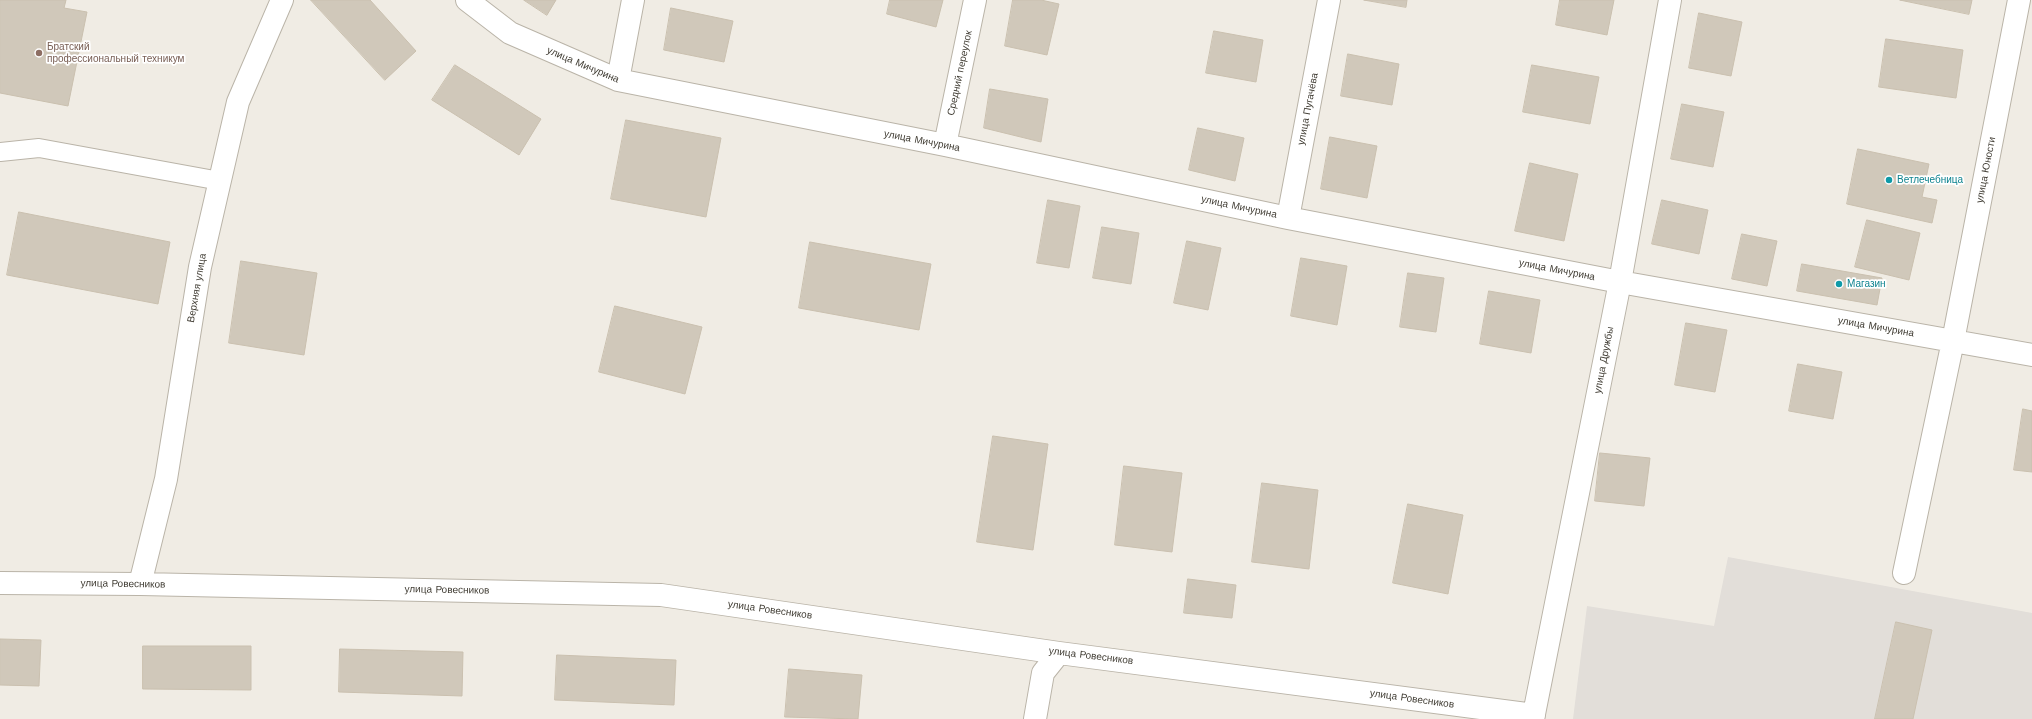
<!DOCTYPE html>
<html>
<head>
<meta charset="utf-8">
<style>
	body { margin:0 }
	canvas { display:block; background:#f0ece4 }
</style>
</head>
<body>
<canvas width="2032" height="719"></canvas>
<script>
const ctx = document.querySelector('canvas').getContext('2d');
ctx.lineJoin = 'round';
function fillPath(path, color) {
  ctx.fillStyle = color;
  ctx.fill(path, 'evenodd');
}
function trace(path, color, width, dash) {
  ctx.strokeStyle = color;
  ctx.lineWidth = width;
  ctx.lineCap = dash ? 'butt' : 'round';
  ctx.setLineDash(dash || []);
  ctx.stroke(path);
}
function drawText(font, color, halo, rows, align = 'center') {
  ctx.font = font + ' "Work Sans",sans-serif';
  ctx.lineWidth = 3.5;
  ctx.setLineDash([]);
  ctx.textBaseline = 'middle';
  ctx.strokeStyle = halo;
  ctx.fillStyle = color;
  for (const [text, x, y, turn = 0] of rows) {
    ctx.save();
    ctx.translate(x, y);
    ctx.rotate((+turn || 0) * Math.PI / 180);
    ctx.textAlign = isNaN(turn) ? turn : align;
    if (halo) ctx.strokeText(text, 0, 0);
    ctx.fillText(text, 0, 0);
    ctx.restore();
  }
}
const industrial = new Path2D(`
	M1728 557 2032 613V719H1573L1587 606 1714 626Z`);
const building = new Path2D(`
	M0 0H66L64 8 87 12 68 106 0 93Z
	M311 0H370L416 51 385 80Z
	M524 0H556L547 15Z
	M890 0H943L936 27 887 14Z
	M1013 0H1041L1059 4 1047 55 1005 46Z
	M1364 0H1407L1406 7Z
	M1560 0H1614L1607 35 1556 25Z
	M1900 0H1972L1969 14Z
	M671 8 733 21 724 62 664 50Z
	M1699 13 1742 22 1731 76 1689 68Z
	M1214 31 1263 40 1256 82 1206 73Z
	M1886 39 1963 50 1956 98 1879 87Z
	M1348 54 1399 64 1392 105 1341 96Z
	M455 65 541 119 519 155 432 100Z
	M1532 65 1599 77 1590 124 1523 112Z
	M990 89 1048 99 1041 142 984 128Z
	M1682 104 1724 112 1713 167 1671 159Z
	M626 120 721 138 706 217 611 199Z
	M1198 128 1244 138 1235 181 1189 170Z
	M1330 137 1377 146 1367 198 1321 189Z
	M1858 149 1929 164 1922 197 1937 200 1932 223 1847 204Z
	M1530 163 1578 174 1564 241 1515 231Z
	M1048 200 1080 206 1069 268 1037 263Z
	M1662 200 1708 210 1699 254 1652 244Z
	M19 212 170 242 158 304 7 275Z
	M1867 220 1920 233 1909 280 1855 267Z
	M1102 227 1139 233 1131 284 1093 278Z
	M1742 234 1777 241 1767 286 1732 279Z
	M1187 241 1221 248 1208 310 1174 303Z
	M810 242 931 264 919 330 799 308Z
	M1301 258 1347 266 1337 325 1291 316Z
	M241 261 317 273 304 355 229 343Z
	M1802 264 1882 278 1877 305 1797 291Z
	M1408 273 1444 278 1436 332 1400 327Z
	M1489 291 1540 300 1531 353 1480 344Z
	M615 306 702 327 685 394 599 372Z
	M1686 323 1727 330 1715 392 1675 385Z
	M1798 364 1842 372 1833 419 1789 411Z
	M2023 409 2032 411V472L2014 470Z
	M993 436 1048 444 1033 550 977 542Z
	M1600 453 1650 458 1644 506 1595 501Z
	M1124 466 1182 473 1172 552 1115 545Z
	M1262 483 1318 490 1309 569 1252 562Z
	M1408 504 1463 515 1448 594 1393 583Z
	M1188 579 1236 585 1232 618 1184 613Z
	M1896 622 1932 630 1913 719H1875Z
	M0 639 41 640 39 686 0 685Z
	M143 646H251V690L143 689Z
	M340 649 463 652 462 696 339 692Z
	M557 655 676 660 674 705 555 700Z
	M789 669 862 675 858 719 785 717Z`);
const service = new Path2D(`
	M0 152 39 148 220 181`);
const minor = new Path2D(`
	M467 0 510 33 618 80 945 145 1288 218 1620 282 2032 355
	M618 80 633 0
	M945 145 975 0
	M1288 218 1329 0
	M1904 573 1953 341 2019 0
	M0 583 140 584 661 595 1059 653 1534 715
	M140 584 166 479 200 267 238 102 282 0
	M1035 719 1043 673 1059 653
	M1533 719 1620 282 1670 0`);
const markers = [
	[39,53,4,"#8d6e63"],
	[1889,180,4,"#0f9aa8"],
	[1839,284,4,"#0f9aa8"]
];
const educationNames = [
	["Братский",47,47],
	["профессиональный техникум",47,59]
];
const streetNames = [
	["улица Мичурина",583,65,23],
	["Средний переулок",960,73,-78],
	["улица Пугачёва",1308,109,-79],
	["улица Мичурина",922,141,11],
	["улица Юности",1986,170,-79],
	["улица Мичурина",1239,207,12],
	["улица Мичурина",1557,270,11],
	["Верхняя улица",197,288,-80],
	["улица Мичурина",1876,327,10],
	["улица Дружбы",1604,360,-79],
	["улица Ровесников",123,584,1],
	["улица Ровесников",447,590,1],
	["улица Ровесников",770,610,8],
	["улица Ровесников",1091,656,7],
	["улица Ровесников",1412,699,8]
];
const cultureNames = [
	["Ветлечебница",1897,180],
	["Магазин",1847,284]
];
fillPath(industrial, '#e2ded9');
fillPath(building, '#d0c8ba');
trace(building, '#cac0af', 1);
trace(service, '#bab4a8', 20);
trace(minor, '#bab4a8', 24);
trace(service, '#fff', 18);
trace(minor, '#fff', 22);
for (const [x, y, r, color] of markers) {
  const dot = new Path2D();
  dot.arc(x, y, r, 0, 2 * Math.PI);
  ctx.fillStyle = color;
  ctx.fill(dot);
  trace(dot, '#fff', 1.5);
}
drawText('10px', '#785e54', '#fff', educationNames, 'left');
drawText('10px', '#413d34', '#fff', streetNames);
drawText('10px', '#0d838f', '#fff', cultureNames, 'left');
</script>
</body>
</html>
